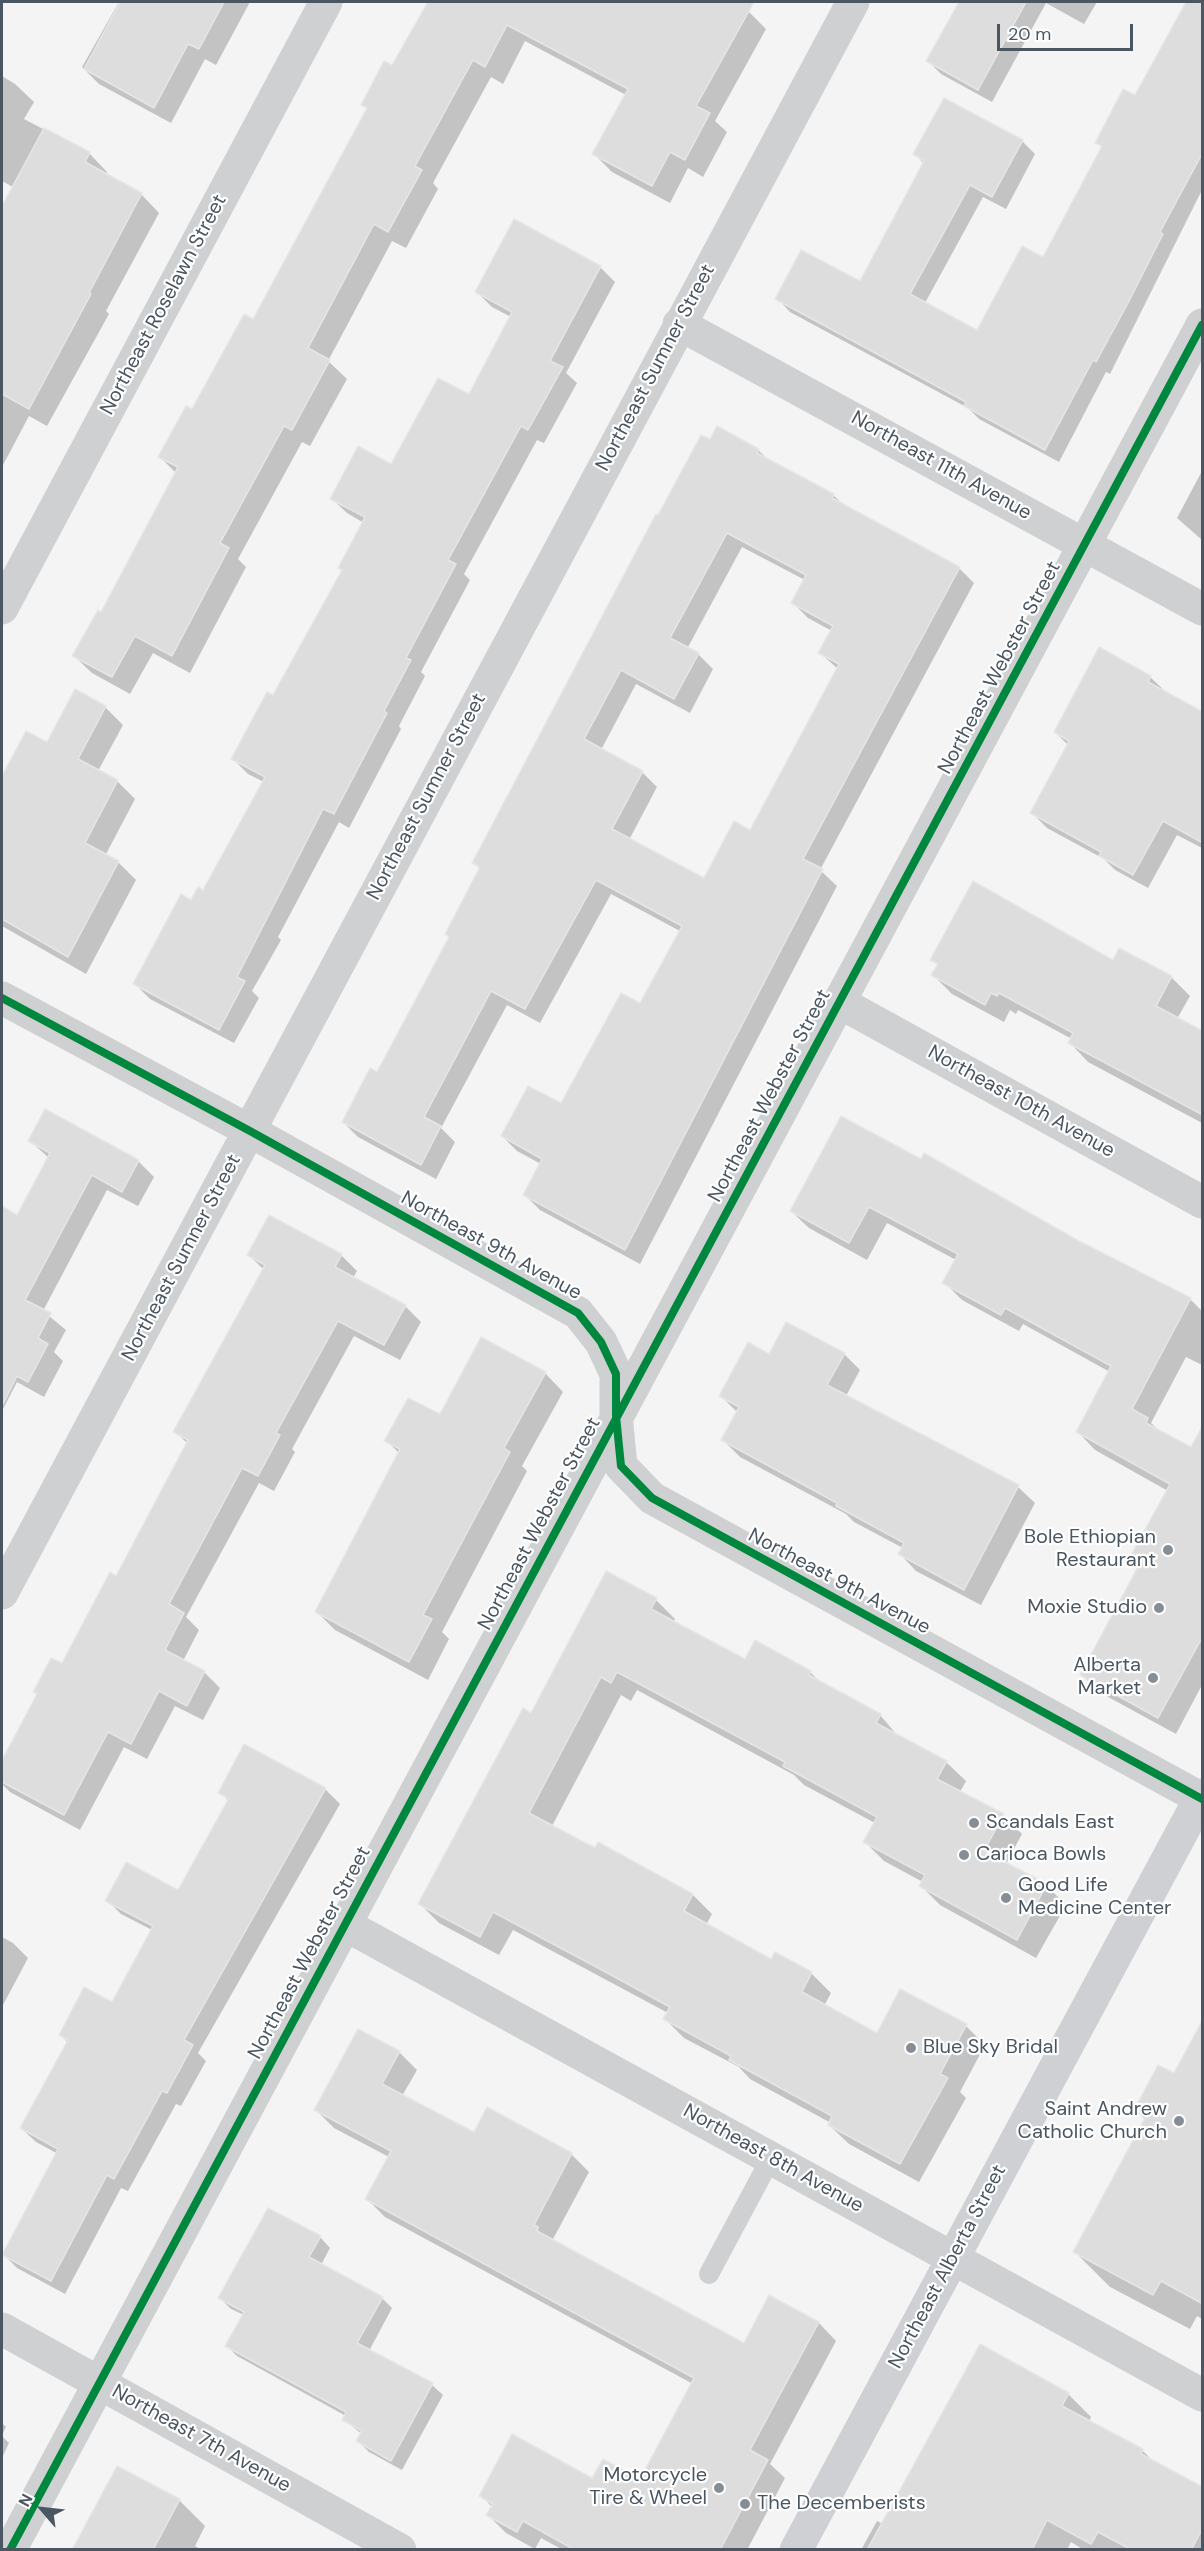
<!DOCTYPE html>
<html>
<head>
<meta charset="utf-8">
<style>
	body { margin:0 }
	#map { position:relative; width:1204px; height:2551px; overflow:hidden; background:#f4f4f4; font-family:"DM Sans",sans-serif }
	canvas { display:block }
	.frame { position:absolute; inset:0; border:3px solid #4a5661; pointer-events:none }
	.north { position:absolute; left:12px; top:2479px; width:60px; height:60px; -webkit-text-stroke:4px #fff; paint-order:stroke; rotate:298deg; font-size:16px; font-weight:700; line-height:24px; text-align:center; color:#4a5661 }
	.north::after { content:''; display:block; margin:auto; width:21px; height:27px; background:#4a5661; clip-path:polygon(50% 0,100% 100%,50% 72%,0 100%) }
	.scale { position:absolute; left:997px; top:24px; width:136px; height:27px; box-sizing:border-box; border:3px solid #4a5661; border-top:0; padding-left:8px; font-size:18px; line-height:21px; white-space:nowrap; color:#4a5661; -webkit-text-stroke:4px #fff; paint-order:stroke }
</style>
</head>
<body>
<div id="map">
<canvas width="1204" height="2551"></canvas>
<div class="frame"></div>
<div class="north">N</div>
<div class="scale">20 m</div>
</div>
<script>
const ctx = document.querySelector('canvas').getContext('2d');
ctx.lineJoin = 'round';
function fillPath(path, color) {
  ctx.fillStyle = color;
  ctx.fill(path, 'evenodd');
}
function trace(path, color, width, dash) {
  ctx.strokeStyle = color;
  ctx.lineWidth = width;
  ctx.lineCap = dash ? 'butt' : 'round';
  ctx.setLineDash(dash || []);
  ctx.stroke(path);
}
function drawText(font, color, halo, rows, align = 'center') {
  ctx.font = font + ' "DM Sans",sans-serif';
  ctx.lineWidth = 4.5;
  ctx.setLineDash([]);
  ctx.textBaseline = 'middle';
  ctx.strokeStyle = halo;
  ctx.fillStyle = color;
  for (const [text, x, y, turn = 0] of rows) {
    ctx.save();
    ctx.translate(x, y);
    ctx.rotate((+turn || 0) * Math.PI / 180);
    ctx.textAlign = isNaN(turn) ? turn : align;
    if (halo) ctx.strokeText(text, 0, 0);
    ctx.fillText(text, 0, 0);
    ctx.restore();
  }
}
const shadow = new Path2D(`
	M119 2H250L216 65 205 59 171 123 99 84 82 67Z
	M449 2H737L735 4 748 11 766 29 715 121 727 132 703 177 688 168 670 203 612 172 594 154 626 95 525 41 503 84 491 77 433 183 438 189 406 248 392 241 328 361 347 379 310 446 302 442 238 559 246 567 190 673 153 653 130 694 92 673 74 656 102 614 176 473 159 456 253 321 368 109 363 104 393 67 441 16Z
	M960 2H1097L1084 24 1046 3 992 102 941 74 928 61Z
	M1188 2H1202V190L1110 374 1106 372 1059 462 979 419 968 408 790 312 777 298 861 283 924 164 915 154 1022 141 1035 154 1006 209 983 197 925 303 977 332 1044 259 1103 148 1096 142 1135 97Z
	M2 76 15 84 34 102 24 119 89 153 107 172 106 175 141 194 159 213 106 311 109 314 47 426 29 416 2 467V247L29 196 2 181Z
	M600 267 615 282 566 373 577 383 544 443 537 440 464 574 470 580 421 672 425 676 399 726 401 729 349 828 339 822 278 937 281 940 252 991 259 998 234 1043 150 999 135 984 192 902 204 892 264 782 248 774 233 759 274 697 343 571 364 523 347 513 332 499 392 466 469 396 511 317 492 307 477 292Z
	M710 441 758 450 770 461 833 495 845 506 959 568 974 583 820 870 837 886 640 1264 540 1210 525 1195 541 1164 517 1151 502 1136 561 1105 641 1005 680 931 611 894 540 1023 507 1005 441 1128 455 1142 436 1179 358 1137 343 1122 377 1074 450 938 481 870 474 863 659 518ZM742 547 805 580 793 603 808 618 832 631 820 653 838 669 751 832 704 880 629 840 657 787 642 772 601 750 636 684 690 713 713 669 698 654 687 649Z
	M1202 471V540L1177 518Z
	M1150 677 1165 691 1202 713V848L1177 835 1148 888 1115 870 1104 859 1047 828 1032 813 1068 745 1055 732Z
	M105 707 123 725 98 771 118 782 135 799 105 856 118 862 136 880 86 974 2 926V780L27 733 48 744Z
	M932 959 1114 962 1171 977 1190 996 1177 1019 1202 1033V1123L1088 1062 1070 1043 1072 1039 1018 1010 1016 1014 1010 1010 1004 1022 952 994 933 975 938 966Z
	M842 1118 1190 1299 1202 1311V1365L1186 1357 1151 1423 1162 1433 1202 1455V1685L1176 1734 1099 1692 1082 1675 1141 1566 1132 1557 1168 1491 1095 1450 1078 1432 1110 1372 1023 1324 1019 1331 962 1300 944 1282 956 1260 887 1223 867 1260 809 1228 791 1211Z
	M30 1141 138 1161 154 1177 138 1206 107 1190 43 1311 66 1330 54 1352 63 1361 44 1397 17 1382 2 1411V1208L18 1217 49 1158Z
	M249 1255H341L357 1271 353 1278 405 1306 421 1322 400 1360 354 1336 292 1449 295 1452 274 1491 259 1483 186 1617 199 1630 183 1661 204 1672 220 1688 203 1720 175 1706 147 1759 124 1747 80 1830 10 1792 2 1784V1763L38 1694 62 1665 116 1578 188 1444 175 1431 264 1270Z
	M844 1354 860 1370 846 1396 1018 1487 1035 1503 981 1605 916 1571 900 1554 903 1548 854 1522 846 1514 740 1457 723 1440 738 1413 721 1396 770 1356Z
	M545 1373 563 1392 522 1466 527 1471 442 1632 449 1639 428 1680 335 1630 317 1612 399 1453 386 1440Z
	M607 1573 656 1600 675 1619 674 1622 746 1661 810 1672 823 1685 880 1715 898 1736 946 1762 966 1781 960 1792 1003 1815 1022 1834 1006 1864 1046 1885 1066 1905 1036 1958 940 1905 921 1886 923 1882 884 1861 865 1842 875 1823 804 1785 794 1775 637 1690 631 1701 621 1695 552 1826 693 1895 712 1914 706 1925 772 1961 811 1973 831 1993 824 2006 877 2035 966 2026 985 2045 960 2092 966 2098 919 2182 849 2144 829 2125 831 2123 750 2079 739 2067 684 2038 665 2019 668 2013 513 1930 499 1955 439 1923 420 1904 531 1715Z
	M244 1746 326 1790 340 1804 198 2053 206 2061 181 2106 176 2104 128 2191 121 2188 65 2294 17 2268 3 2254 58 2154 36 2142 21 2128 68 2043 61 2035 113 2004 152 1930 121 1914 107 1900 179 1892 229 1801 220 1792Z
	M2 1937 13 1943 28 1958 2 2007Z
	M1202 2022V2319L1197 2316 1190 2329 1110 2287 1075 2252 1146 2120 1136 2110 1174 2075Z
	M399 2052 417 2070 402 2096 475 2134 571 2154 589 2172 552 2241 745 2345 770 2297 819 2323 836 2341 770 2464 785 2478 747 2550H563L541 2538 535 2549 506 2533 488 2515 492 2507 481 2495 593 2480 641 2481 693 2384 385 2217 367 2199 389 2157 334 2128 316 2110Z
	M320 2237 330 2248 321 2265 382 2298 392 2308 369 2351 432 2385 443 2395 402 2470 369 2452 358 2441 362 2434 344 2420 346 2416 237 2356 227 2346 244 2315 231 2309 220 2298Z
	M1068 2394 1091 2417 1089 2422 1142 2450 1156 2464 1202 2489V2550H1084L1071 2542 1067 2550H861L877 2521 883 2524Z
	M2 2423 6 2427 2 2435Z
	M2 2436 9 2443 2 2458Z
	M179 2500 205 2526 195 2546 202 2550H74Z`);
const building = new Path2D(`
	M120 2H224L199 49 188 44 154 108 84 69Z
	M428 2H754L696 106 710 113 685 160 670 152 652 186 592 154 628 89 507 25 485 67 473 60 415 166 422 170 388 232 374 224 308 348 330 360 292 430 284 426 220 543 229 548 172 656 135 636 112 677 72 656 98 610 101 612 178 467 158 457 186 406 192 409 244 314 253 319 367 108 361 105 384 61 392 65Z
	M959 2H1026L978 90 926 61Z
	M1186 2H1203V152L1160 232 1163 234 1128 303 1096 362 1093 360 1045 450 964 406 966 402 775 299 801 250 860 281 924 161 913 154 944 98 1023 140 992 197 970 185 910 294 977 330 1022 246 1043 257 1102 146 1095 143 1123 89 1135 95Z
	M44 128 90 152 85 162 142 193 89 293 91 294 29 409 2 394V206Z
	M514 219 601 266 550 361 563 367 528 430 521 426 448 560 456 564 406 658 411 660 384 711 387 713 334 814 323 809 237 977 245 981 219 1030 133 984 181 894 191 900 198 887 203 890 265 777 231 759 267 692 273 695 342 570 338 568 365 517 330 499 358 446 391 464 438 378 469 394 512 312 475 292Z
	M717 426 759 449 757 453 834 494 832 498 960 567 803 859 823 869 625 1250 523 1195 542 1159 501 1136 528 1086 561 1103 621 993 640 1003 682 926 596 880 525 1009 491 991 424 1117 441 1126 421 1165 342 1122 370 1068 377 1072 449 937 445 934 480 867 472 863 656 514 658 515 701 435 710 439ZM727 533 806 575 791 603 833 626 818 653 839 664 750 830 734 821 704 878 612 829 643 771 584 739 621 670 674 699 699 653 670 638Z
	M1099 647 1151 676 1148 682 1203 712V843L1163 821 1133 875 1099 856 1101 852 1030 813 1069 741 1054 732Z
	M75 689 106 706 78 759 118 780 85 843 119 861 68 957 2 919V776L26 731 47 742Z
	M973 881 1113 960 1119 948 1172 976 1156 1006 1203 1031V1115L1068 1043 1073 1033 999 993 997 996 991 993 985 1005 931 975 938 964 930 960Z
	M45 1109 139 1160 122 1192 92 1175 25 1300 51 1313 38 1338 48 1344 28 1382 17 1376 2 1406V1206L17 1215 50 1153 28 1141Z
	M841 1116 921 1159 924 1153 1079 1241 1191 1298 1132 1409 1148 1418 1146 1423 1191 1447 1203 1425V1636L1158 1718 1080 1675 1140 1563 1130 1557 1170 1484 1076 1432 1111 1366 1005 1308 1001 1315 942 1283 958 1254 869 1207 849 1243 790 1211Z
	M269 1215 342 1254 335 1267 406 1305 384 1345 338 1321 276 1433 280 1435 258 1476 242 1468 169 1604 184 1613 165 1650 205 1671 187 1706 159 1691 131 1744 108 1732 64 1815 2 1782V1760L37 1694 33 1692 51 1658 62 1663 110 1572 116 1576 188 1440 173 1432 265 1265 247 1255Z
	M786 1322 845 1353 827 1385 1019 1485 964 1590 898 1554 904 1543 836 1506 837 1503 721 1440 739 1407 719 1396 748 1342 769 1354Z
	M481 1337 546 1372 504 1448 510 1452 423 1615 432 1619 409 1662 315 1612 400 1449 384 1441 408 1398 440 1414Z
	M606 1571 657 1598 651 1609 745 1659 755 1640 811 1671 809 1675 881 1714 876 1723 947 1761 937 1779 1004 1814 984 1851 1047 1884 1017 1940 919 1886 925 1875 863 1842 877 1817 783 1766 785 1762 617 1672 611 1683 601 1677 529 1813 595 1848 598 1842 693 1894 684 1911 771 1959 775 1952 812 1972 802 1992 877 2033 900 1989 967 2024 940 2074 948 2078 900 2164 828 2125 832 2116 729 2060 731 2056 663 2019 670 2007 600 1969 493 1912 480 1937 418 1904 523 1708 531 1713Z
	M244 1744 326 1788 184 2040 193 2045 167 2093 162 2091 114 2179 107 2175 51 2281 2 2255 58 2149 20 2128 68 2040 59 2035 84 1987 112 2002 153 1926 105 1901 126 1862 178 1890 229 1798 218 1793Z
	M1203 2019V2304L1161 2281 1153 2295 1073 2252 1146 2116 1134 2110 1158 2065 1174 2073Z
	M358 2029 400 2051 382 2084 474 2132 487 2107 572 2153 534 2225 538 2227 537 2231 744 2343 769 2295 819 2322 750 2450 768 2460 720 2550H575L523 2521 517 2532 486 2515 493 2504 479 2496 512 2434 592 2478 603 2459 640 2479 694 2378 365 2199 391 2151 314 2110Z
	M268 2208 321 2236 309 2257 383 2297 357 2343 433 2383 391 2461 356 2441 362 2431 342 2420 346 2412 225 2346 244 2312 218 2298Z
	M980 2344 1069 2393 1062 2406 1143 2449 1141 2454 1203 2487V2528L1191 2550H1132L1098 2532 1091 2544 1047 2520 1032 2550H867Z
	M117 2466 180 2499 153 2550H72Z`);
const lane = new Path2D(`
	M709 2274 771 2158`);
const street = new Path2D(`
	M679 324 1202 609
	M2 608 326 2
	M2 998 250 1131 578 1313 601 1342 616 1374V1416L621 1466 652 1498 1202 1799
	M839 1002 1202 1202
	M2 1593 853 2
	M344 1924 1202 2395
	M2 2329 400 2550
	M10 2550 1202 325`);
const secondary = new Path2D(`
	M796 2550 1202 1795`);
const cycleway = new Path2D(`
	M2 998 250 1131 578 1313 601 1342 616 1374V1416L621 1466 652 1498 1202 1799
	M10 2550 1202 325`);
const markers = [
	[1168,1550,6,"#868d94"],
	[1159,1608,6,"#868d94"],
	[1153,1678,6,"#868d94"],
	[974,1823,6,"#868d94"],
	[964,1855,6,"#868d94"],
	[1006,1898,6,"#868d94"],
	[911,2048,6,"#868d94"],
	[1179,2121,6,"#868d94"],
	[719,2488,6,"#868d94"],
	[745,2504,6,"#868d94"]
];
const streetNames = [
	["Northeast Roselawn Street",164,305,-62],
	["Northeast Sumner Street",656,368,-62],
	["Northeast 11th Avenue",941,466,29],
	["Northeast Webster Street",1000,668,-62],
	["Northeast Sumner Street",427,797,-62],
	["Northeast Webster Street",770,1096,-62],
	["Northeast 10th Avenue",1021,1102,29],
	["Northeast 9th Avenue",491,1246,29],
	["Northeast Sumner Street",182,1258,-62],
	["Northeast Webster Street",540,1524,-62],
	["Northeast 9th Avenue",839,1582,28],
	["Northeast Webster Street",310,1953,-62],
	["Northeast 8th Avenue",773,2159,29],
	["Northeast Alberta Street",948,2267,-62],
	["Northeast 7th Avenue",201,2439,29]
];
const poiNames = [
	["Bole Ethiopian",1156,1538],
	["Restaurant",1156,1561],
	["Moxie Studio",1147,1608],
	["Alberta",1141,1666],
	["Market",1141,1689],
	["Scandals East",986,1823,"left"],
	["Carioca Bowls",976,1855,"left"],
	["Good Life",1018,1886,"left"],
	["Medicine Center",1018,1909,"left"],
	["Blue Sky Bridal",923,2048,"left"],
	["Saint Andrew",1167,2110],
	["Catholic Church",1167,2133],
	["Motorcycle",707,2476],
	["Tire & Wheel",707,2499],
	["The Decemberists",757,2504,"left"]
];
fillPath(shadow, '#0003');
fillPath(building, '#ddddde');
trace(building, '#e5e6e7', 1.5);
trace(lane, '#ced0d2', 20);
trace(street, '#ced0d2', 33);
trace(secondary, '#ced0d4', 33);
trace(cycleway, '#00873e', 8);
for (const [x, y, r, color] of markers) {
  const dot = new Path2D();
  dot.arc(x, y, r, 0, 2 * Math.PI);
  ctx.fillStyle = color;
  ctx.fill(dot);
  trace(dot, '#fff', 2);
}
drawText('20px', '#4a5661', '#fff', streetNames);
drawText('20px', '#4a5661', '#fff', poiNames, 'right');
</script>
</body>
</html>
